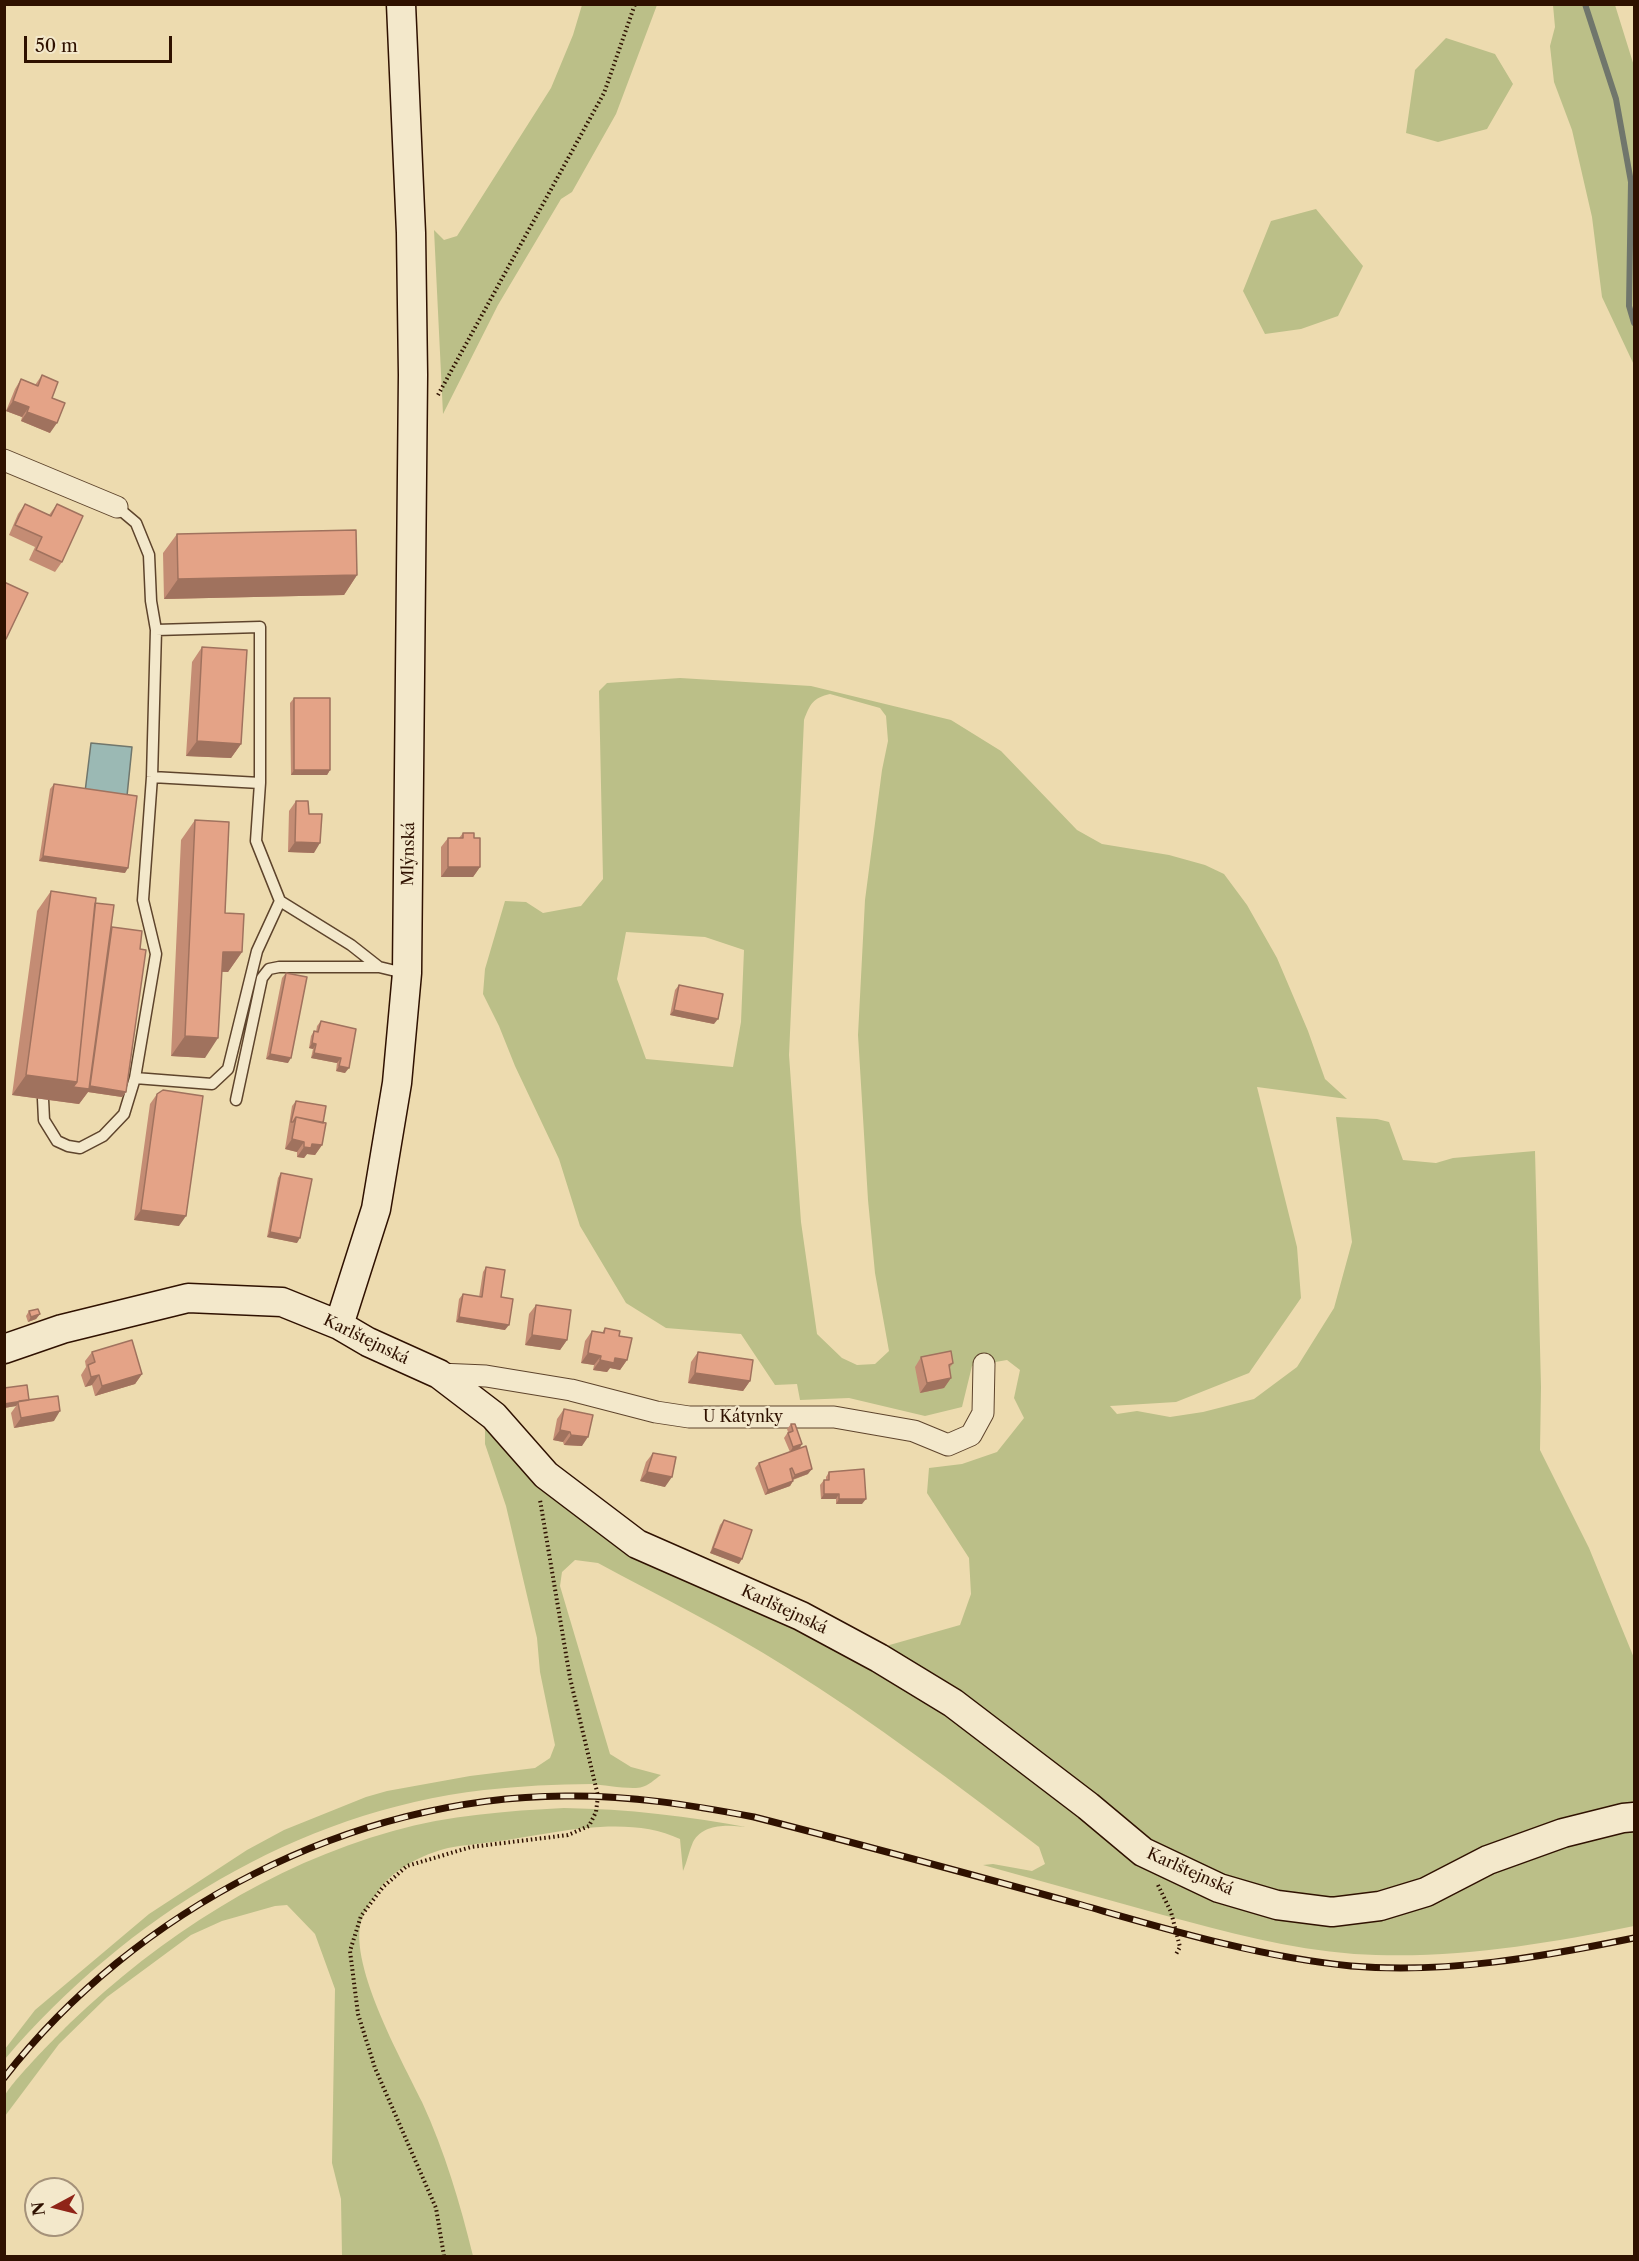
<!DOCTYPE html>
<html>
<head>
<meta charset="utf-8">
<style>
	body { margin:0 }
	#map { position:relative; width:1639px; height:2261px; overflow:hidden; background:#eddbaf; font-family:"Libre Caslon Text",serif }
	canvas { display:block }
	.frame { position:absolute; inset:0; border:6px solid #2f1100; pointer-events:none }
	.north { position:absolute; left:24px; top:2177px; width:60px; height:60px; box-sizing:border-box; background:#f3e8cb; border:2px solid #a5927a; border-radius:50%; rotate:263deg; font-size:16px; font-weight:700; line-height:24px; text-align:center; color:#2f1100 }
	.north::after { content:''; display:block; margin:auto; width:21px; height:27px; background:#8f2418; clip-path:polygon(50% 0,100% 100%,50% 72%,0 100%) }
	.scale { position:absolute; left:24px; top:36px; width:148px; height:27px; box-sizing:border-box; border:3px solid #2f1100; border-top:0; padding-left:8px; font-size:18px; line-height:21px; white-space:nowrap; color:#2f1100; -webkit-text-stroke:4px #f3e8cb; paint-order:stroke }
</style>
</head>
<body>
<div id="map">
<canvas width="1639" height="2261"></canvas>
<div class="frame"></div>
<div class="north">N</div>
<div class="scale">50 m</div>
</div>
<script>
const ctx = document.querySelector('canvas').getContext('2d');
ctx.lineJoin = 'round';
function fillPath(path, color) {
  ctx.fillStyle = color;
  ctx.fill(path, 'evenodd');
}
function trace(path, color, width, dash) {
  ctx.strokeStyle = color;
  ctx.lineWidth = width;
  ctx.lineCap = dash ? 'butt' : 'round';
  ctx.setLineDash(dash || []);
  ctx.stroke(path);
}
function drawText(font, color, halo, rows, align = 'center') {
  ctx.font = font + ' "Libre Caslon Text",serif';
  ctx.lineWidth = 4.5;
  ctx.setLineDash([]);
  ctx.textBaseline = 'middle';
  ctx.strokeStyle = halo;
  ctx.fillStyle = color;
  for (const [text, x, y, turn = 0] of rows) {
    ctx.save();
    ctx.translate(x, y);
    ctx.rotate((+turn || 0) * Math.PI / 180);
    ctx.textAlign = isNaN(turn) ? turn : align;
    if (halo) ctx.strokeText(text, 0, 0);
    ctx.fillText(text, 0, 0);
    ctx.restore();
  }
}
const green = new Path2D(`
	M582 5H657L616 114 572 192 561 199 498 305 443 414 434 230 444 240 457 236 551 88 573 35Z
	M1553 5H1615L1634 66V365L1602 297 1592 217 1572 130 1554 82 1550 46 1555 27Z
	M1446 38 1495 54 1513 84 1487 129 1438 142 1406 133 1415 70Z
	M1316 209 1363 266 1338 316 1301 329 1265 334 1243 291 1271 221Z
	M680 678 811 686 951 720 1001 751 1077 830 1102 844 1169 855 1205 865 1224 874 1247 905 1277 958 1308 1031 1325 1079 1347 1099 1257 1087 1297 1247 1301 1298 1249 1373 1176 1402 1110 1406 1117 1414 1137 1411 1170 1417 1203 1412 1254 1399 1297 1367 1334 1308 1352 1242 1336 1117 1377 1119 1389 1122 1403 1160 1436 1163 1453 1158 1535 1151 1541 1387 1540 1450 1589 1548 1634 1658V1804L1421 1880 1377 1893 1332 1898 1280 1892 1223 1875 1151 1841 886 1646 960 1625 971 1594 969 1558 927 1493 929 1468 962 1464 997 1452 1024 1418 1014 1398 1020 1370 1007 1360 972 1366 962 1407 925 1416 849 1398 800 1400 797 1384 775 1385 741 1334 666 1328 626 1303 580 1226 559 1159 515 1066 499 1026 483 994 485 969 505 901 526 902 543 913 581 906 603 879 599 691 607 683ZM830 694 880 708 886 716 888 741 882 770 865 900 858 1035 868 1200 875 1273 889 1351 875 1364 857 1365 842 1358 817 1334 801 1222 789 1055 804 720C810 704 813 698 830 694ZM626 932 705 937 744 950 741 1022 733 1067 646 1059 617 979Z
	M485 1426 536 1485 873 1669 945 1714 1080 1816 1136 1863 1214 1901 1274 1918 1494 1873 1567 1846 1625 1831 1634 1830V1926C1540 1945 1451 1960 1354 1954 1289 1949 1226 1932 1163 1915 1103 1898 1043 1882 983 1865L993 1864 1032 1871 1045 1864 1039 1847C957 1785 874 1722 786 1667 726 1629 661 1597 598 1563L575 1560 562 1572 560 1586 610 1754 631 1767 661 1775C655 1779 648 1786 642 1787 633 1790 603 1785 592 1784 556 1784 520 1786 484 1790 296 1812 127 1917 5 2059V2049L35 2010 149 1914 247 1850 284 1830 366 1797 387 1791 470 1776 535 1768 550 1758 555 1745 540 1672 537 1638 506 1506 485 1444Z
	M564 1808C627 1809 689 1816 751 1828 732 1825 704 1822 693 1842 689 1851 687 1862 683 1871L680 1839C627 1813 550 1834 493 1842 478 1844 463 1845 448 1848 423 1854 391 1870 377 1893 372 1900 366 1908 363 1916 344 1958 403 2062 422 2102 445 2152 460 2203 473 2256H342L341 2199 332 2163 335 1989 315 1934 287 1905 275 1906 222 1921 191 1935 107 1997 59 2044 5 2116C4 2111 3 2104 4 2098 7 2086 58 2035 70 2023 161 1936 271 1865 393 1831 449 1815 507 1811 564 1808Z`);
const water = new Path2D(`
	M91 743 132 747 127 796 85 792Z`);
const stream = new Path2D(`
	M1585 4 1616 99 1631 182 1629 306 1634 323`);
const path = new Path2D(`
	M438 395 604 93 635 4
	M1158 1885 1171 1912 1180 1947 1175 1956
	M444 2256 436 2208 375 2068 358 2014 350 1951 361 1916 383 1887 407 1866 471 1847 568 1835 589 1826 596 1812 598 1796 570 1678 540 1500`);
const lane = new Path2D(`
	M156 630 260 627V783L256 841 280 901 351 945 379 967 404 973
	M152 777 260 783
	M135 1078 212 1084 228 1069 257 951 280 901
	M43 1099 44 1120 57 1141 68 1146 80 1148 103 1136 124 1114 135 1078 156 954 143 900 152 777 156 630 151 601 149 555 136 523 117 507
	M236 1100 262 978 269 969 279 967H379`);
const street = new Path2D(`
	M4 460 117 507
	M439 1374 486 1376 571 1390 656 1412 689 1417H834L914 1431 948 1445 971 1435 983 1413 984 1364`);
const secondary = new Path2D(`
	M339 1325 376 1209 397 1083 407 973 413 375 411 233 401 4
	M4 1349 62 1329 188 1298 282 1302 339 1325 368 1342 439 1374 494 1416 546 1475 637 1544 801 1616 879 1658 953 1703 1088 1806 1143 1852 1219 1888 1277 1905 1332 1912 1380 1906 1426 1892 1488 1860 1563 1833 1623 1818 1634 1817`);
const rail = new Path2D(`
	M4 2078C135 1909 352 1797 565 1796 629 1795 691 1805 754 1817 863 1845 973 1875 1082 1905 1170 1930 1259 1957 1351 1966 1447 1974 1541 1957 1634 1938`);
const wall = new Path2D(`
	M42 375 52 398 50 433 21 421 22 417 6 411 15 389 21 379 35 385Z
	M25 504 49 515 57 504 62 562 55 572 29 560 35 547 9 535 18 514Z
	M177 534 357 575 344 595 164 599 163 553Z
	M202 647 241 744 231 758 186 756 192 662Z
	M294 698 330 770 327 775H291L290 703Z
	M54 784 125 873 39 861 50 789Z
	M296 801 309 814 314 853 288 852 289 811Z
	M195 820 225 913 242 952 228 972H222L205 1058 171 1056 181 840Z
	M463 833 474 838 480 867 473 877H441V847L448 838H459Z
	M51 891 95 903 111 929 112 927 140 949 126 1092 122 1097 88 1092 79 1104 12 1095 37 911Z
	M286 973 288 1063 266 1059 282 978Z
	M679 985 714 1024 670 1015 675 990Z
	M321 1021 356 1029 345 1073 336 1071 337 1063 311 1058 313 1049 309 1048 311 1036 314 1031 316 1032 317 1026Z
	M157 1094 179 1226 134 1220 150 1104Z
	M296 1101 323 1123 322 1145 315 1155 307 1154 304 1158 297 1157V1152L285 1149 292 1106Z
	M281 1173 297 1243 267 1237 278 1178Z
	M486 1267 501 1297 505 1330 456 1322 459 1299 463 1294 479 1297 483 1272Z
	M536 1305 567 1340 560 1350 525 1345 529 1314Z
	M29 1311 40 1314 36 1319 28 1322 26 1316Z
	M605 1328 619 1336 627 1360 620 1370 610 1368 607 1372 593 1370 594 1365 581 1363 585 1341 592 1331 602 1333Z
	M92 1352 142 1374 135 1384 95 1396 92 1385 85 1387 81 1375 86 1367 85 1361Z
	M698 1352 750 1381 743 1391 688 1383 691 1362Z
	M921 1357 953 1363 949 1369 951 1378 944 1388 920 1393 915 1367Z
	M4 1388 29 1400 54 1421 14 1428 11 1413 16 1406 4 1408Z
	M564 1409 582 1446 564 1445 563 1442 553 1440 557 1419Z
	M791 1424 802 1444 799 1449 790 1452 784 1438 788 1432 787 1429Z
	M806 1446 808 1474 793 1480V1481L790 1486 765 1495 755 1468 759 1463Z
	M653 1453 665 1487 640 1481 646 1462Z
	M829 1472 862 1504H836V1499H821L820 1485 824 1480H826V1477Z
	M724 1520 739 1564 710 1553 720 1525Z`);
const shadedWall = new Path2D(`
	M13 401 29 407 22 417 6 411Z
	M27 412 57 423 50 433 21 421Z
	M357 575 344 595 164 599 178 579Z
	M197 741 241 744 231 758 186 756Z
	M294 770H330L327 775H291Z
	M295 842 320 843 314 853 288 852Z
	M43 856 128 868 125 873 39 861Z
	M448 867H480L473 877H441Z
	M223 952H242L228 972 209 971Z
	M674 1010 718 1019 714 1024 670 1015Z
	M185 1036 218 1038 205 1058 171 1056Z
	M312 1043 316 1044 313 1049 309 1048Z
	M314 1053 341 1058 337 1063 311 1058Z
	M270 1054 291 1058 288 1063 266 1059Z
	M339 1066 349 1068 345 1073 336 1071Z
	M26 1075 77 1082 90 1086 126 1092 122 1097 88 1092 79 1104 12 1095Z
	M292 1139 304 1142 297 1152 285 1149Z
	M312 1144 322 1145 315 1155 307 1154 304 1158 297 1157 304 1147Z
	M141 1210 186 1216 179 1226 134 1220Z
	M270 1232 300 1238 297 1243 267 1237Z
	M40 1314 36 1319 28 1322 31 1317Z
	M459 1317 509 1325 505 1330 456 1322Z
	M532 1335 567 1340 560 1350 525 1345Z
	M588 1353 601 1356 594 1365 581 1363Z
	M615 1358 627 1360 620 1370 610 1368 607 1372 593 1370 600 1360Z
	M695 1373 750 1381 743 1391 688 1383Z
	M142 1374 135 1384 95 1396 102 1386Z
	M99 1375 92 1385 85 1387 91 1377Z
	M951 1378 944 1388 920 1393 927 1383Z
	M29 1400 18 1403 16 1406 4 1408V1404Z
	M60 1411 54 1421 14 1428 21 1418Z
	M560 1430 570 1432 563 1442 553 1440Z
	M571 1435 588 1437 582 1446 564 1445Z
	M802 1444 799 1449 790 1452 793 1447Z
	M812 1469 808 1474 791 1480 795 1475Z
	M647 1472 672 1477 665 1487 640 1481Z
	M793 1481 790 1486 765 1495 768 1490Z
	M824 1494H839L836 1499H821Z
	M839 1499H866L862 1504H836Z
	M713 1548 742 1559 739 1564 710 1553Z`);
const building = new Path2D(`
	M42 375 58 382 52 398 65 403 57 423 27 412 29 407 13 401 21 379 38 386Z
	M25 504 51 516 57 504 83 516 62 562 36 550 42 537 15 525Z
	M356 530 357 575 178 579 177 534Z
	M4 582 28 593 6 639 4 638Z
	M202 647 247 650 241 744 197 741Z
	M294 698H330V770H294Z
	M54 784 137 796 128 868 43 856Z
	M296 801H308L309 814H322L320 843 295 842Z
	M195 820 229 822 225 913 244 914 242 952H223L218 1038 185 1036Z
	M463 833H474V838H480V867H448V838H463Z
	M51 891 96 898 77 1082 26 1075Z
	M95 903 114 905 89 1089 73 1087 77 1082Z
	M112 927 142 931 140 949 146 950 126 1092 90 1086Z
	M286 973 307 977 291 1058 270 1054Z
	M679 985 723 994 718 1019 674 1010Z
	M321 1021 356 1029 349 1068 339 1066 341 1058 314 1053 316 1044 312 1043 314 1031 318 1032Z
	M163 1090 203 1096 186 1216 141 1210 157 1094Z
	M296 1101 326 1106 323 1123 296 1117 293 1122H291Z
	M296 1117 326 1123 322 1145 312 1144 311 1148 304 1147V1142L292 1139Z
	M281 1173 312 1179 300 1238 270 1232Z
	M486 1267 505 1270 501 1297 513 1299 509 1325 459 1317 463 1294 482 1297Z
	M536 1305 571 1310 567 1340 532 1335Z
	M38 1309 40 1314 31 1317 29 1311Z
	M605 1328 620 1331 619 1336 632 1338 627 1360 615 1358 614 1363 600 1360 601 1356 588 1353 592 1331 604 1333Z
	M132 1340 142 1374 102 1386 99 1375 91 1377 88 1365 95 1362 92 1352Z
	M951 1351 953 1363 949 1365 951 1378 927 1383 921 1357Z
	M698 1352 753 1360 750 1381 695 1373Z
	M27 1385 29 1400 4 1404V1388Z
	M58 1396 60 1411 21 1418 18 1403 19 1401Z
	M564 1409 593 1415 588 1437 571 1435 570 1432 560 1430Z
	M791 1424H795L802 1444 793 1447 788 1433 793 1431Z
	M806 1446 812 1469 795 1475 792 1468 790 1469 793 1481 768 1490 759 1463Z
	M653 1453 676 1457 672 1477 647 1472Z
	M864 1469 866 1499H839V1494H824V1480H829V1472Z
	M724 1520 752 1530 742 1559 713 1548Z`);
const streetNames = [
	["Mlýnská",409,854,-89],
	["Karlštejnská",366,1340,26],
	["U Kátynky",743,1417],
	["Karlštejnská",784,1610,25],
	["Karlštejnská",1190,1872,24]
];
fillPath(green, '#bbbf88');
fillPath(water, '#9bb9b4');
trace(water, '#70766c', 1.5);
trace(stream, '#70766c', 6);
trace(lane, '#5e442c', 13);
trace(street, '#5e442c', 23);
trace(secondary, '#2f1100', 31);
trace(path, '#2f1100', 4, [1.5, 3]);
trace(lane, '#f3e8cb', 10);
trace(street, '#f3e8cb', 21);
trace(secondary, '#f3e8cb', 28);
trace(rail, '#2f1100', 7);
trace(rail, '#f3e8cb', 4.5, [14]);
fillPath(wall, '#c48c74');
fillPath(shadedWall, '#a0725e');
fillPath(building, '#e4a387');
trace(building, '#a0725e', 1.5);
drawText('16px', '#2f1100', '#f3e8cb', streetNames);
</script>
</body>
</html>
